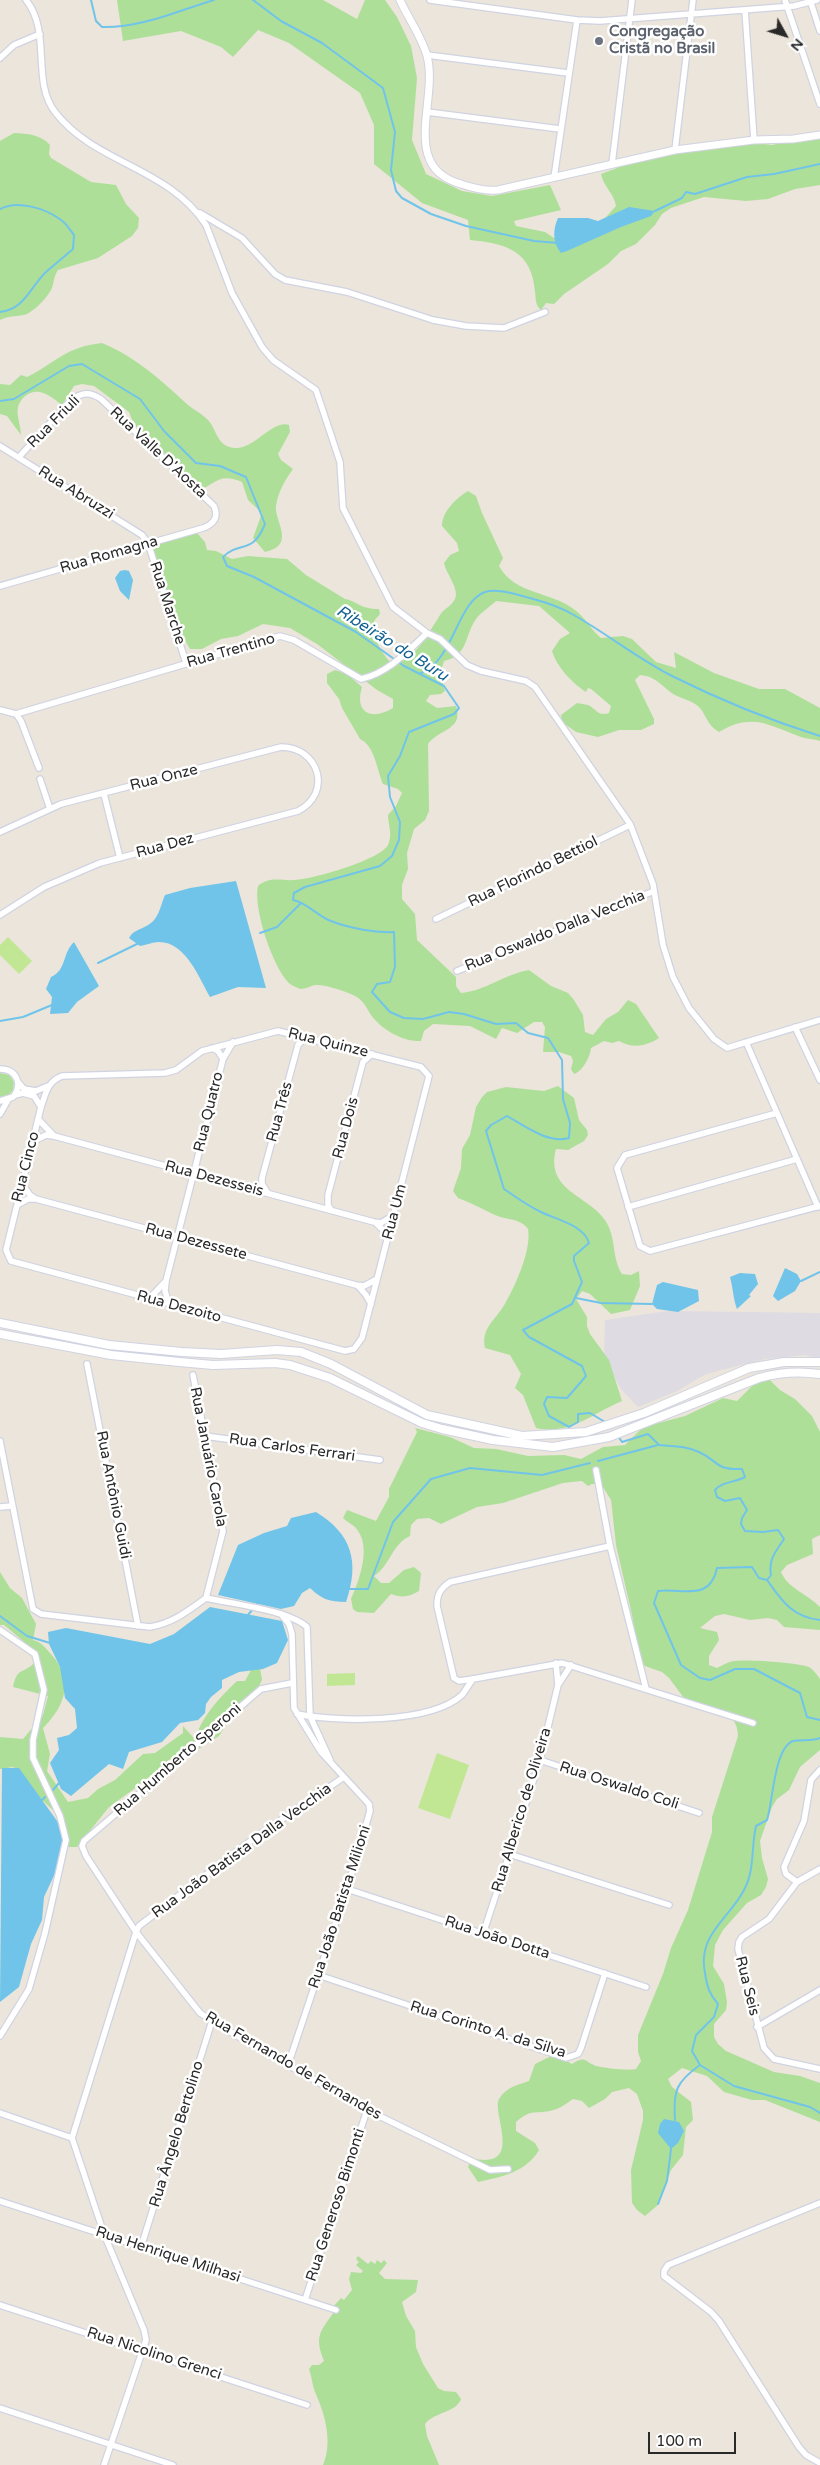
<!DOCTYPE html>
<html>
<head>
<meta charset="utf-8">
<style>
	body { margin:0 }
	#map { position:relative; width:820px; height:2465px; overflow:hidden; background:#ebe5db; font-family:"Varela Round",sans-serif }
	canvas { display:block }
	.north { position:absolute; left:760px; top:10px; width:50px; height:50px; -webkit-text-stroke:4px #fff; paint-order:stroke; rotate:129deg; font-size:14px; font-weight:700; line-height:20px; text-align:center; color:#292929 }
	.north::after { content:''; display:block; margin:auto; width:18px; height:22px; background:#292929; clip-path:polygon(50% 0,100% 100%,50% 72%,0 100%) }
	.scale { position:absolute; left:648px; top:2432px; width:88px; height:22px; box-sizing:border-box; border:2px solid #292929; border-top:0; padding-left:6px; font-size:15px; line-height:18px; white-space:nowrap; color:#292929; -webkit-text-stroke:4px #fff; paint-order:stroke }
</style>
</head>
<body>
<div id="map">
<canvas width="820" height="2465"></canvas>
<div class="north">N</div>
<div class="scale">100 m</div>
</div>
<script>
const ctx = document.querySelector('canvas').getContext('2d');
ctx.lineJoin = 'round';
function fillPath(path, color) {
  ctx.fillStyle = color;
  ctx.fill(path, 'evenodd');
}
function trace(path, color, width, dash) {
  ctx.strokeStyle = color;
  ctx.lineWidth = width;
  ctx.lineCap = dash ? 'butt' : 'round';
  ctx.setLineDash(dash || []);
  ctx.stroke(path);
}
function drawText(font, color, halo, rows, align = 'center') {
  ctx.font = font + ' "Varela Round",sans-serif';
  ctx.lineWidth = 5;
  ctx.setLineDash([]);
  ctx.textBaseline = 'middle';
  ctx.strokeStyle = halo;
  ctx.fillStyle = color;
  for (const [text, x, y, turn = 0] of rows) {
    ctx.save();
    ctx.translate(x, y);
    ctx.rotate((+turn || 0) * Math.PI / 180);
    ctx.textAlign = isNaN(turn) ? turn : align;
    if (halo) ctx.strokeText(text, 0, 0);
    ctx.fillText(text, 0, 0);
    ctx.restore();
  }
}
const industrial = new Path2D(`
	M668 1311 820 1313V1358L804 1355 765 1359 706 1374 677 1391 638 1407 621 1389 604 1358 605 1320Z`);
const green = new Path2D(`
	M117 0H323L357 19 365 0H385L397 17 411 46 417 78 412 140 426 174 462 191 492 196 550 185 561 210 514 221 516 226 545 232 554 238 596 228 616 206C614 193 604 188 601 174L617 168 624 161 709 147 718 149 736 140 772 145 820 135V185L795 189 768 199 746 201 704 197 671 208 662 214 655 225 636 244 621 251 608 264 564 294 554 304 546 303 541 310C535 305 536 299 535 292 532 251 506 243 470 240L468 220 422 203 374 164V125L360 93 289 43 258 30 233 57 221 47 181 31 123 41Z
	M14 133C28 134 40 134 50 145L49 154 51 158 91 182 116 185 126 204 139 218 138 228 132 236 98 258 58 270C54 276 54 282 52 288 48 297 35 310 27 314 18 317 9 315 0 320V141Z
	M102 343C136 357 162 381 188 405 194 410 201 413 207 419 215 426 216 441 227 446 251 457 270 419 289 425L290 432 278 454 281 460 293 469C285 480 278 492 276 506 274 521 297 545 265 552L253 538 262 513 248 500 242 482C219 472 216 484 196 492L137 432 129 412 94 386 82 384 74 386 62 405C50 396 38 385 24 397 21 400 19 403 18 407 16 415 21 426 21 435L7 416 0 414V384L10 385 21 375 27 377C57 362 65 347 102 343Z
	M468 491 476 496 482 513 503 558 499 566C515 595 551 591 575 610 586 618 591 630 601 638L623 636 632 639 656 662 676 668 674 652 714 673 759 689H785L820 708V741C814 739 807 739 801 737 769 725 752 712 719 732 708 726 707 717 700 708 692 699 678 699 669 691 659 683 654 676 640 675L635 680 654 719V724L641 730H619L598 737 576 732 562 722 561 715 577 703C580 704 587 704 590 706 598 711 598 716 609 713L611 706 591 689 588 688 586 692C572 683 557 667 552 651L560 639 570 633 539 606 496 601C490 607 481 612 476 619 464 636 469 655 444 661L440 675 445 691 441 694 430 695 426 701 437 708 456 706C464 730 439 729 428 744L429 811 425 820 414 829 407 853 408 869 402 885V899L415 914 417 940 456 977V986L461 993C485 991 505 974 529 970L551 986 568 993 574 1000 583 1015 585 1032 593 1035 606 1019 618 1012 628 1000 636 1004 659 1038C647 1046 632 1049 619 1041L612 1043 604 1041 591 1048C590 1057 583 1071 574 1074L571 1069 573 1061 571 1056 559 1052H543L545 1027 542 1022H534L517 1033 502 1028 496 1039 470 1026 433 1024 424 1031 421 1041C403 1042 382 1030 371 1015 366 1007 363 999 353 995 345 991 324 984 315 985 310 986 306 989 300 989 296 987 290 985 287 981 272 964 253 908 258 886 270 876 281 881 295 880 313 879 380 860 388 845 393 833 388 825 388 815L396 806 402 793 398 789 383 784C377 770 375 746 360 739L342 708 339 699 327 683V674L335 670 347 674 362 687C354 713 372 721 393 708V699L377 690 317 644 290 628 263 624 238 636 221 639 202 649H190C170 617 160 582 150 546L171 535 180 538 197 533 205 542 207 550 216 551 232 559 248 556 287 559 306 575 345 599C359 602 360 609 379 609L380 614 374 621C373 638 379 649 390 662 395 661 398 663 404 660 419 652 431 629 440 615 444 608 455 605 456 595 456 584 446 573 444 563L450 555 459 551 457 543 442 526C442 512 456 498 468 491Z
	M0 1073 9 1075 14 1082 13 1090 8 1096 0 1097Z
	M558 1086 574 1098 579 1120 587 1130 588 1135 584 1141 568 1150 556 1149C545 1191 588 1195 605 1220 617 1238 611 1256 622 1274L631 1275 639 1271 640 1286 630 1310 611 1314 590 1294 582 1291 576 1299 587 1317V1326L590 1334 609 1360 622 1401C593 1413 569 1436 536 1428L523 1395 515 1388 521 1374 510 1355 485 1348C481 1329 494 1321 503 1307 514 1289 532 1250 528 1229 521 1218 505 1220 495 1215 482 1209 472 1203 458 1198L453 1191 461 1168 462 1149 470 1135 476 1107 482 1097 487 1092 506 1087 544 1091Z
	M761 1377 768 1378 780 1390 795 1399 812 1416 820 1432V1535L812 1539 813 1554 787 1565 781 1572C788 1589 808 1594 820 1607V1630L784 1627 777 1620 768 1618 750 1620 724 1614 715 1616 700 1628 717 1632 719 1640 709 1656V1665L717 1668C723 1665 729 1661 735 1661 746 1659 800 1663 809 1667 814 1670 817 1675 820 1679V1750L800 1767 789 1790 777 1799 772 1807 760 1841 762 1858 768 1879 766 1887 761 1895 747 1903 723 1930 715 1945 713 1966 724 1984 727 2002 726 2010 714 2024V2037L718 2044 726 2051 774 2072 800 2076 820 2083V2122L765 2100H752L724 2092 707 2076 682 2068 668 2079 672 2087 691 2102 693 2120 686 2127 683 2155 671 2170 659 2204 645 2216 637 2210 632 2203 631 2170 643 2120V2111L637 2094 629 2088 612 2092 605 2099 589 2108 582 2101 573 2099C566 2104 559 2109 550 2111 533 2114 531 2109 516 2122V2131L535 2143 539 2150C526 2172 502 2177 478 2182L468 2167 471 2158C526 2171 491 2113 499 2099 506 2087 518 2085 529 2081L535 2064 555 2054 572 2064C587 2055 584 2062 596 2066 605 2068 628 2071 636 2069L641 2061 638 2052V2035L663 1974 671 1948 688 1910 712 1832V1817L738 1736C738 1708 708 1707 687 1702L669 1678 662 1672 645 1666 639 1658 632 1615 616 1545 611 1500 601 1484H592L588 1486 582 1481 563 1483 503 1503 477 1507 441 1524 429 1518 417 1519 411 1525 410 1536C392 1544 390 1566 374 1576L381 1583H389L404 1570 414 1567 421 1573 419 1591C409 1597 402 1598 391 1594L374 1613 357 1612 353 1609 351 1599C359 1581 371 1549 358 1531 355 1525 348 1523 343 1518L347 1510 376 1521 389 1497V1489L417 1432 415 1428 450 1437 474 1448 496 1449 528 1456 564 1455 581 1459 603 1447 625 1445 643 1427 685 1416 723 1398 737 1401Z
	M0 1572 10 1588 22 1598 36 1624 33 1640C42 1642 45 1648 51 1654 74 1680 66 1705 43 1728L50 1754 47 1771 68 1802 88 1798 98 1789 115 1780 143 1754 155 1753 183 1733V1726L193 1737 197 1735C202 1716 223 1694 237 1681H245L252 1668H260L262 1680 255 1694 227 1723 219 1736 197 1750 169 1760 141 1784 109 1807 77 1847H68L57 1841 59 1819 57 1814 38 1796 20 1772 13 1767 0 1769V1737L23 1739 43 1715 48 1696 13 1687C17 1667 23 1674 33 1664 43 1654 12 1632 4 1625H0Z
	M358 2256 368 2264 371 2261 375 2264 377 2260 381 2263 384 2260 387 2263 379 2273 385 2279 418 2280 416 2292 402 2302 406 2316 415 2331 416 2347 423 2364 438 2388 444 2391 456 2392 461 2399C456 2413 434 2412 425 2424L427 2436 439 2465H323C333 2442 325 2414 315 2392 312 2385 312 2377 309 2369L312 2365H319L324 2361C314 2336 320 2332 334 2312L332 2308 341 2298 344 2300 352 2290 349 2279 351 2272 361 2273 363 2271 356 2265 359 2262 356 2259Z`);
const pitch = new Path2D(`
	M8 937 32 961 19 974 0 955V945Z
	M355 1673V1685L327 1686V1674Z
	M437 1753 469 1765 450 1819 418 1808Z`);
const water = new Path2D(`
	M629 207 655 211 651 216 621 227 567 251 561 253C552 242 553 229 558 218H588L598 221Z
	M125 570 129 571 133 580 129 600 120 591 115 578 120 571Z
	M236 881 266 988 238 987 210 997C199 978 186 942 159 942 153 942 146 945 140 946L129 938C134 929 142 930 151 923 159 917 161 904 165 895L190 888Z
	M74 942 99 986 77 1002 68 1013 50 1014 52 997 46 989 51 977C67 970 62 953 74 942Z
	M785 1268 797 1274 801 1281 795 1291 778 1301 773 1296Z
	M740 1273 755 1274 758 1284 749 1295 751 1296 737 1309C733 1298 733 1288 730 1277Z
	M663 1282 698 1290 699 1301 678 1312 657 1309 652 1304 657 1285Z
	M316 1512C352 1534 360 1562 346 1602 330 1602 321 1599 310 1588L302 1593 294 1606 281 1609 218 1595 238 1545 264 1533 287 1526 291 1518Z
	M210 1607 282 1621 288 1640 277 1663 263 1669 239 1672 222 1680V1688L211 1697 206 1704 205 1713 198 1720 180 1723 162 1742 129 1752 123 1769 109 1764 71 1796 61 1789 50 1763 59 1750 57 1738 69 1735 77 1728 75 1709 65 1698 60 1667 49 1644 48 1632 66 1628 150 1644 174 1634Z
	M2 1768H19L65 1832 58 1867 44 1897 42 1920 31 1944 19 1987 0 2002Z
	M664 2119 679 2122 684 2131 678 2143 671 2149 658 2133 660 2124Z`);
const stream = new Path2D(`
	M91 0 96 21 102 27C141 28 177 11 214 0
	M253 0 281 21 322 43 383 88 395 132 391 170 396 191 402 198 431 214 466 226 534 241 558 243
	M0 209C18 200 45 208 61 220 66 223 70 230 74 235L73 249C64 257 55 264 46 272 30 287 25 309 0 312
	M655 211 682 198 686 192 695 194 747 177 774 174 820 164
	M0 401 14 399 69 366 82 364 140 399 164 431 196 463 220 466 246 477 265 524C252 556 240 540 223 557L227 566 254 577 356 632 404 666 444 686 459 708 454 714 409 732 400 756 388 776 390 797 400 822 399 840 392 856 380 866 305 887 294 893 293 900C308 903 317 916 331 921 349 928 374 933 394 932L395 967 390 982 377 984 372 992 390 1012 404 1018 423 1019 449 1012 464 1014 496 1024 516 1023 528 1033 548 1038 562 1060 563 1099 570 1123 569 1138C548 1144 525 1126 507 1116L491 1125 486 1131 504 1189C516 1197 528 1206 541 1212 555 1219 584 1225 589 1243L574 1256V1261L582 1282 572 1304 523 1330 529 1337 582 1366 586 1376 567 1398 547 1397 544 1404 549 1416 569 1427 578 1422V1414L590 1413 605 1422
	M421 673C454 660 457 602 485 592 493 589 507 592 515 594 534 599 554 604 572 614 606 633 637 658 672 676 720 700 769 720 820 736
	M260 933 277 927 301 903
	M98 963 139 943
	M0 1021 23 1017 52 1005
	M801 1281 820 1272
	M576 1298 601 1303 652 1304
	M618 1436 622 1442 648 1434 659 1445C672 1446 686 1446 699 1452 719 1461 714 1470 742 1469L745 1477C734 1483 723 1481 715 1490L717 1497 725 1501 740 1498 747 1510 742 1518 741 1524 745 1531 763 1532 778 1530 784 1539C776 1551 768 1560 771 1575L767 1580 759 1578 752 1567 717 1568C710 1602 683 1588 658 1591L654 1603 681 1665 700 1678 710 1680 735 1669H754L800 1693 807 1717 820 1720
	M598 1461 658 1445
	M767 1580C782 1601 792 1617 820 1620
	M348 1589H368L393 1522 431 1479 470 1468 542 1475 590 1463
	M0 1616 27 1636 50 1643
	M247 1616 259 1602
	M820 1738C812 1742 802 1739 793 1741 774 1748 773 1802 767 1820L756 1826C751 1847 755 1870 744 1890 729 1919 697 1935 705 1973 707 1986 709 1994 718 2004L714 2017 696 2035 692 2051 700 2065 734 2086 810 2107 820 2113
	M53 1790 59 1783
	M41 1801 45 1797
	M675 2120C673 2091 676 2082 700 2065
	M658 2204 667 2181 671 2149`);
const minor = new Path2D(`
	M26 0C52 32 31 81 55 112 95 164 167 166 206 225L232 293 262 347 273 360 316 390 340 462 343 508 393 607 427 633 440 639 467 665 481 671 526 681 535 687 630 824 653 884 663 945 673 977 689 1008 714 1039 727 1048 820 1020
	M430 0 577 20 600 21 794 6 817 0
	M785 0 820 104
	M810 0 820 31
	M745 10 754 140
	M427 55 568 73
	M0 58 14 45 40 34
	M427 112 560 129
	M675 150 693 0
	M612 164 632 0
	M554 178 577 20
	M200 213 242 238 275 274 285 280 347 292 433 320 466 326 504 328 545 312
	M0 446 142 535 148 543 186 663
	M0 586 203 528C214 524 219 517 214 506L101 399C90 392 84 392 72 399L19 457
	M0 710 16 714 21 721 39 768
	M16 714 280 636 294 640 361 679C388 673 408 651 427 633
	M40 779 50 809
	M104 794 120 858
	M0 832 61 804 281 747C319 747 333 793 298 811L100 863 44 887 0 915
	M436 919 630 825
	M457 971 654 891
	M795 1027 820 1080
	M278 1031 421 1067 429 1076 362 1338 354 1349 345 1351 11 1261 6 1250 41 1107C46 1093 47 1082 62 1076L165 1073 176 1070 202 1051Z
	M746 1042 818 1207
	M212 1048 218 1051 223 1059
	M0 1069C17 1069 23 1085 13 1097L0 1101
	M18 1082 24 1089 36 1091 48 1086
	M15 1095 23 1093 34 1096 41 1107
	M777 1113 625 1155 617 1168 640 1246 650 1251 820 1206
	M0 1114 8 1100
	M38 1119 54 1136
	M32 1142 46 1135 54 1136 374 1222 381 1223 394 1215
	M22 1184 30 1195 36 1199
	M267 1192 262 1184V1178L298 1045 306 1037
	M17 1205 28 1199H36L356 1285 364 1286 377 1279
	M628 1207 797 1159
	M331 1210 328 1205V1195L363 1062 372 1054
	M376 1223 384 1231 387 1240
	M358 1286 366 1295 371 1304
	M149 1299 165 1282
	M169 1304 165 1291 166 1281 223 1059 233 1042
	M87 1364 138 1626
	M205 1436 380 1460
	M0 1441 33 1609 41 1614 150 1627C173 1623 188 1611 206 1598L223 1531 193 1375
	M596 1470 610 1546 646 1689
	M0 1507 12 1506
	M610 1546 450 1582C440 1589 437 1594 437 1606L454 1678 459 1681 473 1679 562 1663 753 1723
	M206 1598C232 1604 288 1610 307 1627L310 1716 330 1760
	M281 1614 289 1624 292 1634 294 1708 321 1752 369 1804 370 1811 347 1889 288 2065
	M0 1630 35 1654 44 1690 33 1740V1758L60 1816 66 1840 45 1933 29 1989 0 2036
	M556 1663 558 1685
	M292 1683 261 1689 84 1841 82 1846 86 1856 136 1932 200 2013 225 2029 367 2110 490 2170 508 2169
	M297 1714C337 1722 430 1724 462 1695 466 1690 469 1684 473 1679
	M540 1760 699 1813
	M509 1854 669 1905
	M820 1869 797 1882 769 1919 742 1937 739 1942 738 1949 764 2048 774 2059 820 2069
	M797 1882 786 1874 784 1867 804 1821 811 1780 820 1770
	M347 1889 646 1987
	M483 1934 540 1760 558 1685 571 1665
	M318 1975 566 2058 578 2054 581 2048 605 1973
	M757 2027 820 1990
	M0 2113 72 2138
	M0 2201 336 2310
	M820 2203 668 2265 664 2271V2276L711 2312 719 2321 799 2447 806 2455 820 2463
	M141 2247 212 2021
	M305 2300 367 2110
	M0 2305 307 2405
	M0 2408 173 2465
	M104 2465 146 2340 144 2330 104 2234 72 2138 136 1932 139 1926 253 1839 344 1777`);
const tertiary = new Path2D(`
	M400 0C408 18 422 37 427 56 439 99 399 167 461 184 474 188 484 191 498 190L675 150 754 140 793 139 820 135`);
const secondary = new Path2D(`
	M0 1323 109 1345 182 1352 221 1354 277 1350 301 1352 331 1364 427 1415 522 1436 586 1432 644 1413 749 1368 784 1362H820
	M0 1334 111 1355 179 1362 213 1365 275 1363 290 1365 330 1378 422 1423 442 1429 493 1440 553 1447 609 1437 759 1378C780 1372 799 1371 820 1374`);
const markers = [
	[599,41,5,"#6b7280"]
];
const worshipNames = [
	["Congregação",609,32],
	["Cristã no Brasil",609,49]
];
const streetNames = [
	["Rua Friuli",54,422,-45],
	["Rua Valle D'Aosta",158,453,43],
	["Rua Abruzzi",76,493,32],
	["Rua Romagna",109,555,-16],
	["Rua Marche",167,603,72],
	["Rua Trentino",231,651,-16],
	["Rua Onze",164,778,-14],
	["Rua Dez",165,846,-15],
	["Rua Florindo Bettiol",533,872,-26],
	["Rua Oswaldo Dalla Vecchia",555,931,-22],
	["Rua Quinze",328,1043,14],
	["Rua Quatro",209,1112,-76],
	["Rua Três",280,1112,-75],
	["Rua Dois",346,1128,-75],
	["Rua Cinco",26,1167,-76],
	["Rua Dezesseis",214,1179,15],
	["Rua Um",395,1212,-75],
	["Rua Dezessete",196,1242,15],
	["Rua Dezoito",179,1307,15],
	["Rua Carlos Ferrari",292,1448,8],
	["Rua Januário Carola",208,1457,79],
	["Rua Antônio Guidi",113,1495,79],
	["Rua Humberto Speroni",178,1760,-41],
	["Rua Oswaldo Coli",619,1786,18],
	["Rua Alberico de Oliveira",522,1810,-73],
	["Rua João Batista Dalla Vecchia",242,1851,-36],
	["Rua João Batista Milioni",340,1907,-72],
	["Rua João Dotta",497,1938,18],
	["Rua Seis",747,1986,76],
	["Rua Corinto A. da Silva",488,2030,17],
	["Rua Fernando de Fernandes",293,2066,30],
	["Rua Ângelo Bertolino",177,2134,-73],
	["Rua Generoso Bimonti",336,2205,-72],
	["Rua Henrique Milhasi",168,2255,18],
	["Rua Nicolino Grenci",154,2354,18]
];
const waterNames = [
	["Ribeirão do Buru",392,644,32]
];
fillPath(industrial, '#dedbe3');
fillPath(green, '#aedf99');
fillPath(pitch, '#c1e795');
fillPath(water, '#71c4e9');
trace(stream, '#71c4e9', 2);
trace(minor, '#d0d3e1', 8);
trace(tertiary, '#d0d3e1', 9);
trace(secondary, '#d0d3e1', 10);
trace(minor, '#fff', 5.5);
trace(tertiary, '#fff', 7);
trace(secondary, '#fff', 8);
for (const [x, y, r, color] of markers) {
  const dot = new Path2D();
  dot.arc(x, y, r, 0, 2 * Math.PI);
  ctx.fillStyle = color;
  ctx.fill(dot);
  trace(dot, '#fff', 2);
}
drawText('bold 15px', '#5b616d', '#fff', worshipNames, 'left');
drawText('15px', '#292929', '#fff', streetNames);
drawText('italic 16px', '#126293', '#fff', waterNames);
</script>
</body>
</html>
